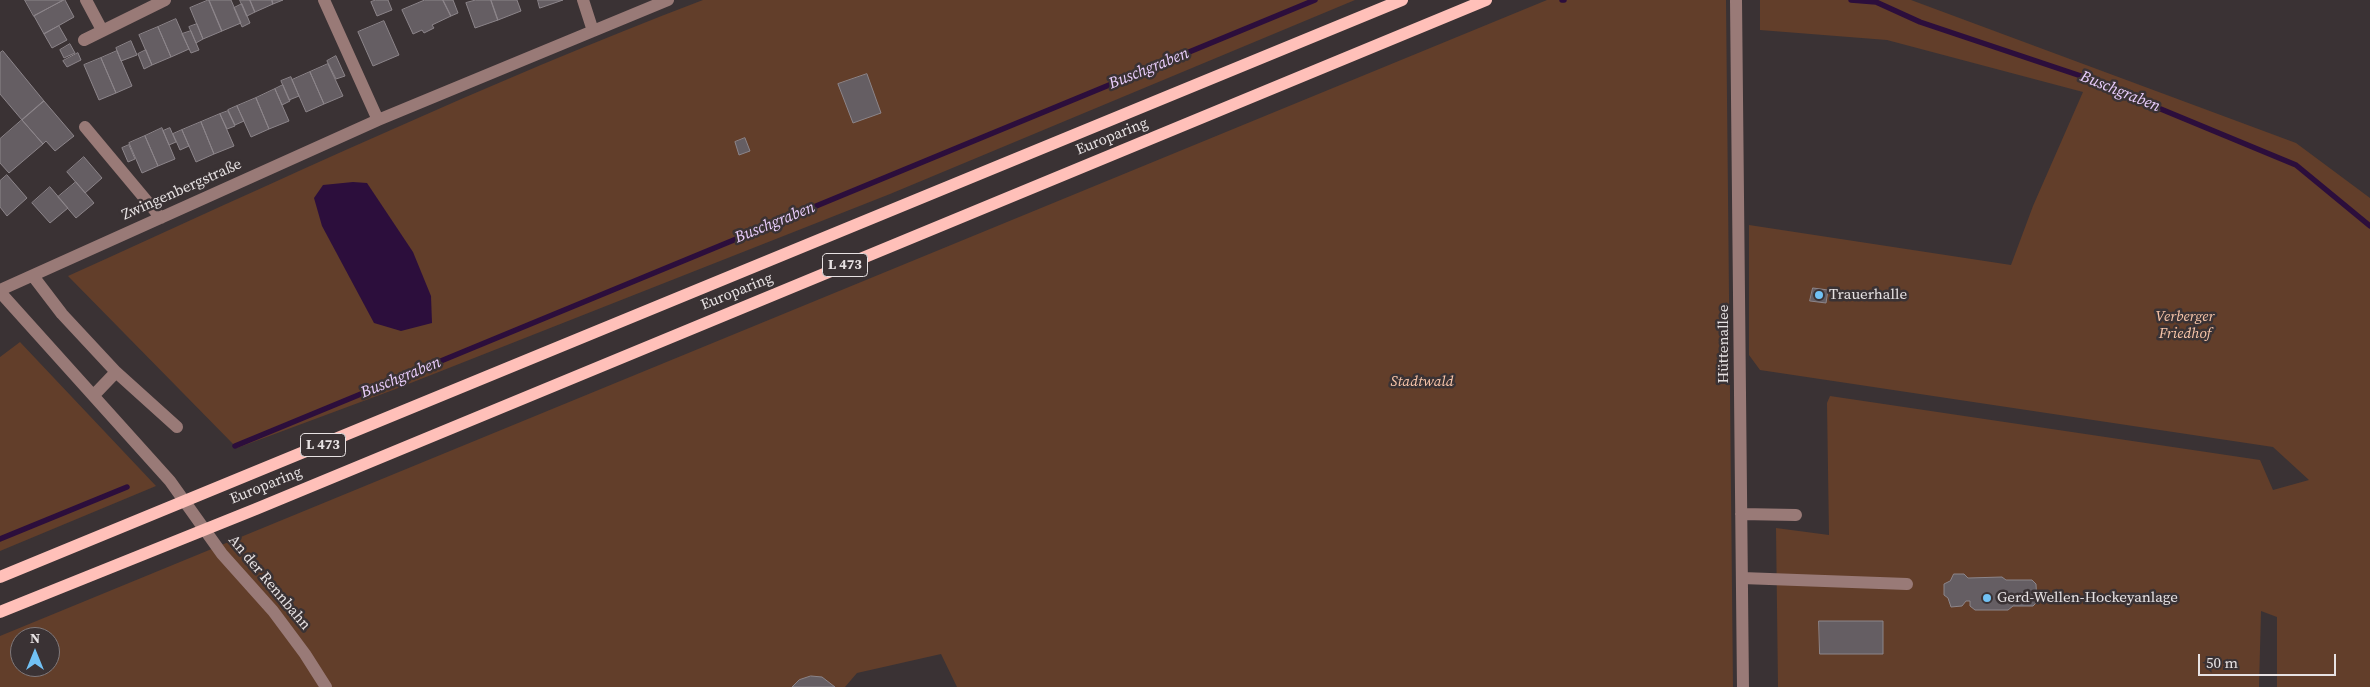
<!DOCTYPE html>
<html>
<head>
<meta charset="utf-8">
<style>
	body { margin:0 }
	#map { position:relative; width:2370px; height:687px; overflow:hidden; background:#3a3234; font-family:"Source Serif 4",serif }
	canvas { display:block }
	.north { position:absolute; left:10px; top:627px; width:50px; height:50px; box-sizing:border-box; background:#3a3234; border:1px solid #7f787a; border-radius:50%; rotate:0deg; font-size:14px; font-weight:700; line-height:20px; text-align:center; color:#e7e2e3 }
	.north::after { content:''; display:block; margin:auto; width:18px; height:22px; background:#71c1f4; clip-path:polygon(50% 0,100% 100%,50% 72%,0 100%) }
	.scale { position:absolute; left:2198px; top:654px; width:138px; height:22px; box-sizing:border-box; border:2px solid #e7e2e3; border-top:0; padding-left:6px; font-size:15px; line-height:18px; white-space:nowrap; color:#e7e2e3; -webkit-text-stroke:4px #3a3234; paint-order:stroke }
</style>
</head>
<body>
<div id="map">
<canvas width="2370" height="687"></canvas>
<div class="north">N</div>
<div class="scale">50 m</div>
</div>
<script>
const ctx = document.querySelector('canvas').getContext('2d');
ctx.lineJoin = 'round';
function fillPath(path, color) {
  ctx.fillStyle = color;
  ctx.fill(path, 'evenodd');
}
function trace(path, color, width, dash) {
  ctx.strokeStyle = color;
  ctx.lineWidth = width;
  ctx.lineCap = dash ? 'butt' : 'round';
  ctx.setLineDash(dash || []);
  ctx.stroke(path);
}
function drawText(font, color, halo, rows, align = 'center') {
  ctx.font = font + ' "Source Serif 4",serif';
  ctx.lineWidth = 5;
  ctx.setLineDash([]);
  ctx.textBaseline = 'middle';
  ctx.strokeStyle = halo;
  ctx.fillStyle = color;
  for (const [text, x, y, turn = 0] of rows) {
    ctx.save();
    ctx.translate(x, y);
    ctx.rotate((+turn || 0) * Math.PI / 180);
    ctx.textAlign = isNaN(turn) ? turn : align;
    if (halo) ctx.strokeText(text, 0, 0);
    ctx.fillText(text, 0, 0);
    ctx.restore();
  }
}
const green = new Path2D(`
	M703 0H1355L890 194 393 390 237 448 68 276C278 181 488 82 703 0Z
	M1547 0H1726L1733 687H957L941 654 857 673 845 687H0V636ZM20 637H50V667H20Z
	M1760 0H1911L2296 143 2370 198V687H2277V617L2261 611 2259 687H1778L1776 528 1829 535 1827 403 1830 396 2260 460 2273 490 2309 480 2273 447 1760 370 1749 355V225L2011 265 2033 206 2083 92 1887 40 1760 30Z
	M20 342 156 486 0 551V357Z`);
const water = new Path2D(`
	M353 182 367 183 413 252 431 296 432 323 401 331 374 323 322 226 314 198 323 185Z`);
const stream = new Path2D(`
	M1562 0H1564
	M1851 0 1876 2 1920 22 2081 76 2296 165 2370 226
	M235 446 1315 0
	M0 539 127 487`);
const building = new Path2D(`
	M25 0H63L34 16Z
	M65 0 74 17 44 34 34 16Z
	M209 0 222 31 203 39 190 8Z
	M209 0H231L241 23 222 31Z
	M240 0H250L255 12 247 16Z
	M250 0H272L273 4 255 12Z
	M272 0H283L273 4Z
	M376 0H388L392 10 377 16 371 2Z
	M425 0H443L451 16 432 25 434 28 424 33 422 30 413 34 402 10Z
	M443 0H453L458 13 451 16Z
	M476 0H491L498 20 475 28 466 3Z
	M491 0H517L521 11 498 20Z
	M538 0H563L540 8Z
	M242 4 250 23 242 27 234 8Z
	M176 19 189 49 171 57 158 27Z
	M384 21 399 55 373 66 358 32Z
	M197 24 203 39 196 43 189 27Z
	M59 26 67 40 52 48 44 34Z
	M158 27 171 57 152 65 139 35Z
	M191 31 199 50 191 53 182 34Z
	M131 41 137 55 121 61 116 48Z
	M70 44 75 53 64 58 60 50Z
	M146 50 152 65 144 69 138 54Z
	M3 51 44 101 22 120 0 94V53Z
	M117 51 132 86 116 93 101 58Z
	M78 53 81 60 67 67 63 61Z
	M336 56 345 76 336 79 327 61Z
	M101 58 116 93 99 100 84 65Z
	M328 64 343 96 324 104 310 72Z
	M310 72 324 104 306 112 292 80Z
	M867 74 881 113 853 123 838 84Z
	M291 77 299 96 289 100 281 81Z
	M283 85 290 101 282 105 275 89Z
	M275 89 289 121 269 129 256 98Z
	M256 98 269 129 251 137 237 106Z
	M44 101 74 136 55 151 46 141 43 144 22 120Z
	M237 106 244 121 235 125 228 110Z
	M228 111 235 126 227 129 220 114Z
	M220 114 234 146 214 154 201 122Z
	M22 120 43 144 9 173 0 163V139Z
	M201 122 214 154 196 162 182 130Z
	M162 128 175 159 158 166 145 136Z
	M170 128 176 142 169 145 163 131Z
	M182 130 189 146 180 150 173 134Z
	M145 136 158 166 142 173 129 143Z
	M745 138 750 151 739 155 735 142Z
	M129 145 135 159 128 162 122 148Z
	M84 157 102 178 85 193 67 172Z
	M7 175 27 198 7 216 0 207V181Z
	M76 182 94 203 76 218 58 197Z
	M50 187 68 208 50 223 32 203Z
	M1813 288 1828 290 1826 303 1810 301Z
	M1954 574H1964L1968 578 2002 577 2006 580H2032L2036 584 2037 602 2033 606H2013L2008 610H1975L1970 606V601H1966L1962 606 1951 607 1948 598 1944 595V584L1950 581Z
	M1819 621H1883V654H1820Z
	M811 676 822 677 835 687H792L799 680Z`);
const minor = new Path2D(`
	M86 0 102 30
	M324 0 378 120
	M583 0 593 31
	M1736 0 1743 687
	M84 40 165 0
	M85 127 161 218
	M33 276 62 314 116 372 177 427
	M0 290 378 120 668 0
	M0 292 170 481 222 554 273 611 305 654 326 687
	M94 395 116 372
	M1741 514 1796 515
	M1742 578 1907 584`);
const major = new Path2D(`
	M0 577 1402 0
	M0 612 256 509 1486 0`);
const markers = [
	[1819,295,5,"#71c1f4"],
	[1987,598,5,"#71c1f4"]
];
const shields = [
	[845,265,45],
	[323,445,45]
];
const shieldNames = [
	["L 473",845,265],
	["L 473",323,445]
];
const streetNames = [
	["Europaring",1112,137,-22],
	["Zwingenbergstraße",182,190,-24],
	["Europaring",737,292,-22],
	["Hüttenallee",1724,344,-90],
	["Europaring",266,486,-22],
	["An der Rennbahn",269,583,50]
];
const poiNames = [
	["Trauerhalle",1829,295],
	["Gerd-Wellen-Hockeyanlage",1997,598]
];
const parkNames = [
	["Verberger",2185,317],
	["Friedhof",2185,334],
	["Stadtwald",1422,382]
];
const waterNames = [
	["Buschgraben",1149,69,-22],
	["Buschgraben",2120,92,22],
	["Buschgraben",775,223,-22],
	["Buschgraben",401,378,-22]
];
fillPath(green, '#623e2a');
fillPath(water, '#2c0e3c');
trace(stream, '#2c0e3c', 5.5);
fillPath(building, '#655e63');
trace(building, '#8c858a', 1);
trace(minor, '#997a77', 12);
trace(major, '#ffc0b9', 12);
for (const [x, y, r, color] of markers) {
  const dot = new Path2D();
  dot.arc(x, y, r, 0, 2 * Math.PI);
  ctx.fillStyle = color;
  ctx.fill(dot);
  trace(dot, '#3a3234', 2);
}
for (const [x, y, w] of shields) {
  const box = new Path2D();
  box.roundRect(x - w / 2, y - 11.5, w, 23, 4);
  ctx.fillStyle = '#3a3234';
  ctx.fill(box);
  trace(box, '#e7e2e3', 1);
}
drawText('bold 14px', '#e7e2e3', null, shieldNames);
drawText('15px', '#e7e2e3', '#3a3234', streetNames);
drawText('15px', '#e7e2e3', '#3a3234', poiNames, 'left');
drawText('italic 15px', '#f9c6aa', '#3a3234', parkNames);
drawText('italic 16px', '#eacefd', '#3a3234', waterNames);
</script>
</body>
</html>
